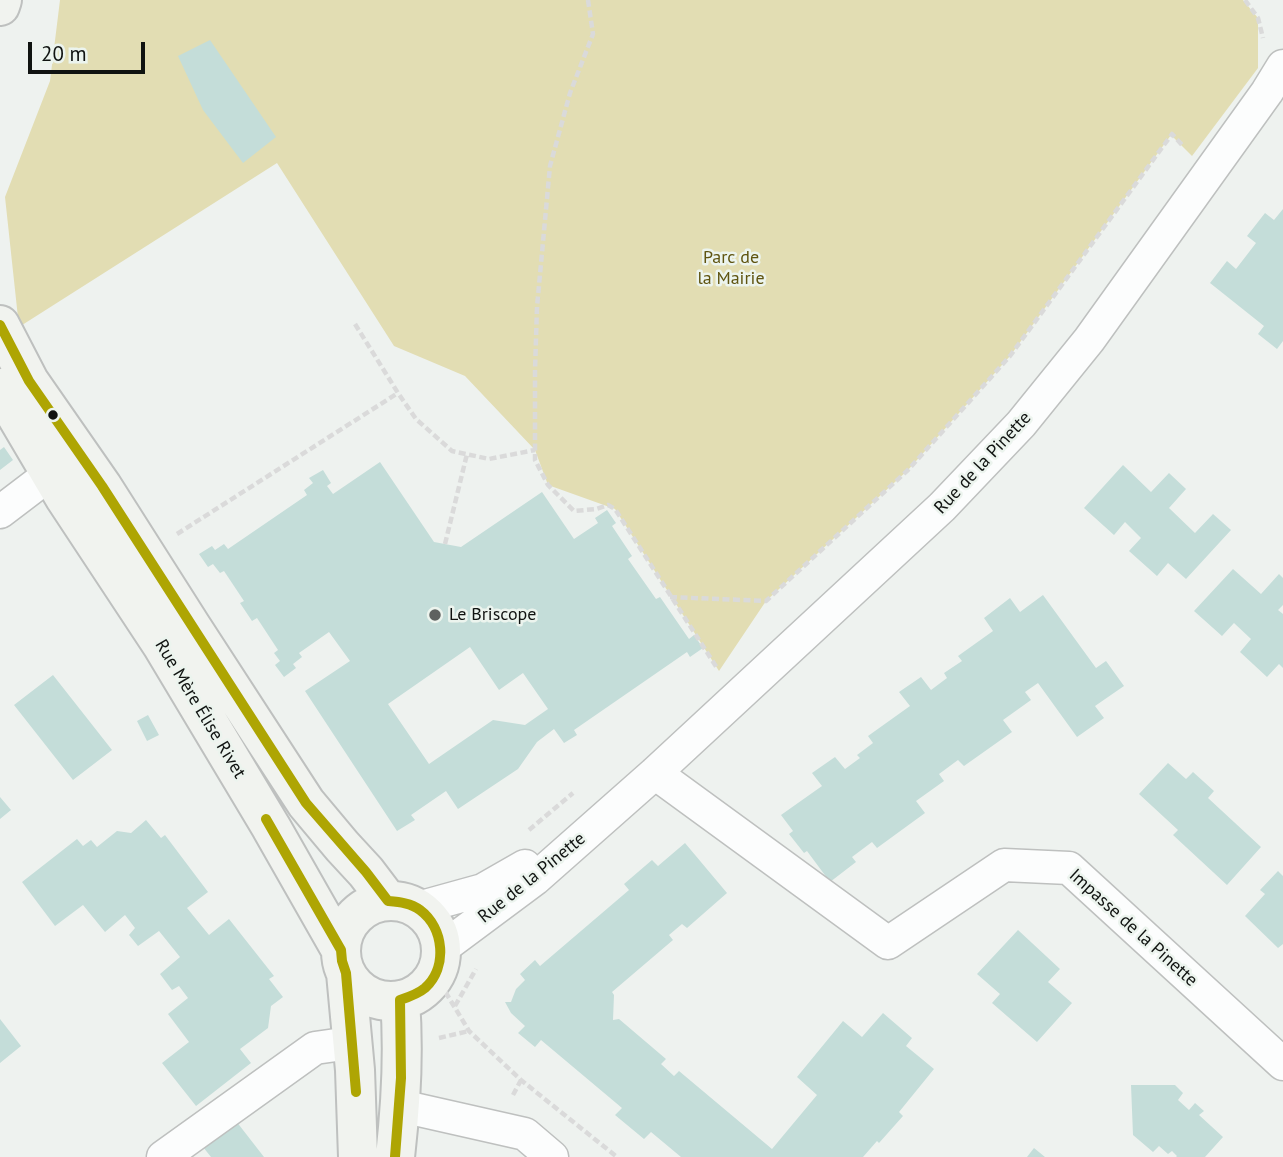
<!DOCTYPE html>
<html>
<head>
<meta charset="utf-8">
<style>
	body { margin:0 }
	#map { position:relative; width:1283px; height:1157px; overflow:hidden; background:#eef2ef; font-family:"PT Sans",sans-serif }
	canvas { display:block }
	.scale { position:absolute; left:28px; top:42px; width:117px; height:32px; box-sizing:border-box; border:4px solid #101311; border-top:0; padding-left:9px; font-size:21px; line-height:24px; white-space:nowrap; color:#101311; -webkit-text-stroke:5px #ecf4ee; paint-order:stroke }
</style>
</head>
<body>
<div id="map">
<canvas width="1283" height="1157"></canvas>
<div class="scale">20 m</div>
</div>
<script>
const ctx = document.querySelector('canvas').getContext('2d');
ctx.lineJoin = 'round';
function fillPath(path, color) {
  ctx.fillStyle = color;
  ctx.fill(path, 'evenodd');
}
function trace(path, color, width, dash) {
  ctx.strokeStyle = color;
  ctx.lineWidth = width;
  ctx.lineCap = dash ? 'butt' : 'round';
  ctx.setLineDash(dash || []);
  ctx.stroke(path);
}
function drawText(font, color, halo, rows, align = 'center') {
  ctx.font = font + ' "PT Sans",sans-serif';
  ctx.lineWidth = 5;
  ctx.setLineDash([]);
  ctx.textBaseline = 'middle';
  ctx.strokeStyle = halo;
  ctx.fillStyle = color;
  for (const [text, x, y, turn = 0] of rows) {
    ctx.save();
    ctx.translate(x, y);
    ctx.rotate((+turn || 0) * Math.PI / 180);
    ctx.textAlign = isNaN(turn) ? turn : align;
    if (halo) ctx.strokeText(text, 0, 0);
    ctx.fillText(text, 0, 0);
    ctx.restore();
  }
}
const green = new Path2D(`
	M60 0H1243L1258 18V68L1192 156 1171 135 1010 356 908 470 766 601 719 671 615 509 548 485 535 450 465 376 394 346 277 163 19 327 5 197 50 81Z`);
const building = new Path2D(`
	M210 40 276 137 243 163 203 110 178 56Z
	M1283 209V341L1277 349 1258 334 1264 326 1210 283 1227 261 1236 269 1256 243 1247 236 1265 213 1274 220Z
	M4 447 13 460 0 470V450Z
	M380 462 434 542 461 547 542 492 574 539 598 523 595 518 607 510 616 523 612 526 632 556 628 559 656 599 660 597 689 639 694 635 703 648 690 657 687 652 574 730 577 735 564 743 554 729 537 742 518 769 458 809 446 791 411 815 415 820 397 831 305 691 350 661 329 632 299 653 302 657 293 664 296 668 284 677 275 665 280 661 274 653 278 650 257 618 252 621 240 603 244 601 224 571 220 573 213 564 208 567 199 554 212 546 215 550 224 544 228 549 307 495 304 490 313 483 309 478 323 470 331 483 327 486 333 494ZM470 647 499 690 523 673 548 709 525 725 493 720 429 764 388 704Z
	M1123 465 1151 492 1169 473 1186 489 1169 508 1195 533 1213 514 1231 530 1186 579 1168 563 1157 576 1129 551 1141 538 1125 522 1114 535 1084 508Z
	M1233 569 1261 594 1279 574 1283 578V605L1278 610 1283 614V668L1279 664 1267 677 1240 652 1251 639 1234 623 1222 636 1194 611Z
	M1043 595 1096 668 1106 661 1124 686 1095 706 1104 718 1077 737 1038 683 1025 692 1031 700 1003 720 1012 732 964 766 958 760 939 774 944 781 916 801 925 813 877 848 872 842 852 857 856 862 830 882 807 851 804 853 789 834 793 831 781 815 822 786 812 773 835 757 845 769 860 758 857 755 873 743 868 736 910 706 899 692 921 677 931 690 947 678 944 673 962 661 958 656 993 631 984 618 1010 598 1020 612Z
	M53 675 112 750 73 780 14 705Z
	M148 715 159 735 147 741 137 721Z
	M1168 763 1186 779 1193 772 1214 791 1208 798 1261 847 1227 885 1173 835 1178 830 1139 794Z
	M0 797 11 810 0 819Z
	M146 820 161 838 165 835 208 892 187 908 209 935 229 919 274 976 269 979 283 997 271 1006 268 1028 240 1049 251 1063 196 1106 162 1063 189 1042 168 1014 188 998 179 986 172 990 160 974 180 957 159 931 138 946 129 935 135 928 125 915 105 932 83 905 55 926 22 882 77 839 83 846 91 840 97 847 117 831 131 833Z
	M685 843 727 893 687 928 682 924 669 935 673 940 612 992 614 995 613 1020 619 1019 666 1059 661 1064 674 1076 679 1071 772 1149 817 1095 797 1077 843 1021 862 1037 883 1013 912 1038 906 1046 934 1069 899 1112 903 1116 879 1143 877 1141 863 1157H681L651 1132 644 1139 615 1115 622 1108 541 1040 535 1047 518 1033 525 1026 511 1013 505 1002H511L516 989 525 980 520 974 535 960 540 966 629 890 624 884 652 860 658 866Z
	M1278 871 1283 876V944L1278 948 1245 916 1265 894 1260 890Z
	M1018 930 1060 969 1048 982 1072 1003 1037 1042 992 1003 1000 994 977 974Z
	M0 1019 21 1046 0 1063Z
	M1131 1085H1175L1183 1093 1178 1100 1189 1110 1195 1103 1204 1111 1199 1115 1223 1137 1205 1157H1176L1177 1156 1172 1151 1168 1154 1159 1146 1153 1152 1133 1135Z
	M236 1121 264 1157H211L203 1147Z
	M1034 1148 1045 1157H1027Z`);
const path = new Path2D(`
	M588 0 593 34 570 93 550 166 537 307 535 371V460L548 485 574 511 596 509 608 505 615 509 717 668
	M1245 0 1258 18 1263 38
	M355 324 398 393 416 419 452 451 489 459 535 450
	M177 534 398 393
	M445 544 467 454
	M670 597 766 601 908 470 1010 356 1172 134 1184 147
	M529 830 573 793
	M440 983 469 1031 521 1080 617 1157
	M455 1006 476 969
	M439 1038 469 1031
	M513 1095 521 1080`);
const street = new Path2D(`
	M0 512 50 474
	M655 773 888 943 1004 865 1069 868 1283 1064
	M418 908 483 890 525 866
	M441 949 535 879 655 773 942 507 1021 424 1089 340 1267 92 1283 66
	M401 1106 525 1134 552 1157
	M163 1157 315 1048 336 1045 353 1046`);
const secondary = new Path2D(`
	M0 6 2 0
	M0 325 29 381 102 486 191 626 306 803 342 846 366 872 388 901
	M0 388 65 498 162 645 271 827 341 950
	M341 951a50 50 0 1 1 100 0a50 50 0 1 1-100 0Z
	M346 973 355 1070 358 1157
	M395 1157C401 1105 404 1052 400 1000`);
const bus1 = new Path2D(`
	M0 325 29 381 102 486 306 803 366 872 388 901C399 902 411 903 420 910 444 928 448 967 425 988 418 994 409 997 400 1000L401 1078 395 1157
	M266 819 341 950 342 961 346 973 356 1092`);
const markers = [
	[53,415,6,"#101311"],
	[435,615,7,"#5e615f"]
];
const parkNames = [
	["Parc de",731,258],
	["la Mairie",731,279]
];
const streetNames = [
	["Rue de la Pinette",983,463,-47],
	["Rue Mère Élise Rivet",200,709,59],
	["Rue de la Pinette",532,878,-39],
	["Impasse de la Pinette",1133,928,42]
];
const poiNames = [
	["Le Briscope",449,615]
];
fillPath(green, '#e2ddb3');
fillPath(building, '#c4ddd9');
trace(street, '#bec0bf', 35);
trace(secondary, '#bec0bf', 42);
trace(path, '#dadada', 4.5, [7, 3.5]);
trace(street, '#fcfdfd', 32);
trace(secondary, '#f1f3ef', 38);
trace(bus1, '#aea503', 10);
for (const [x, y, r, color] of markers) {
  const dot = new Path2D();
  dot.arc(x, y, r, 0, 2 * Math.PI);
  ctx.fillStyle = color;
  ctx.fill(dot);
  trace(dot, '#ecf4ee', 2.5);
}
drawText('18px', '#5f5410', '#ecf4ee', parkNames);
drawText('18px', '#101311', '#ecf4ee', streetNames);
drawText('18px', '#101311', '#ecf4ee', poiNames, 'left');
</script>
</body>
</html>
